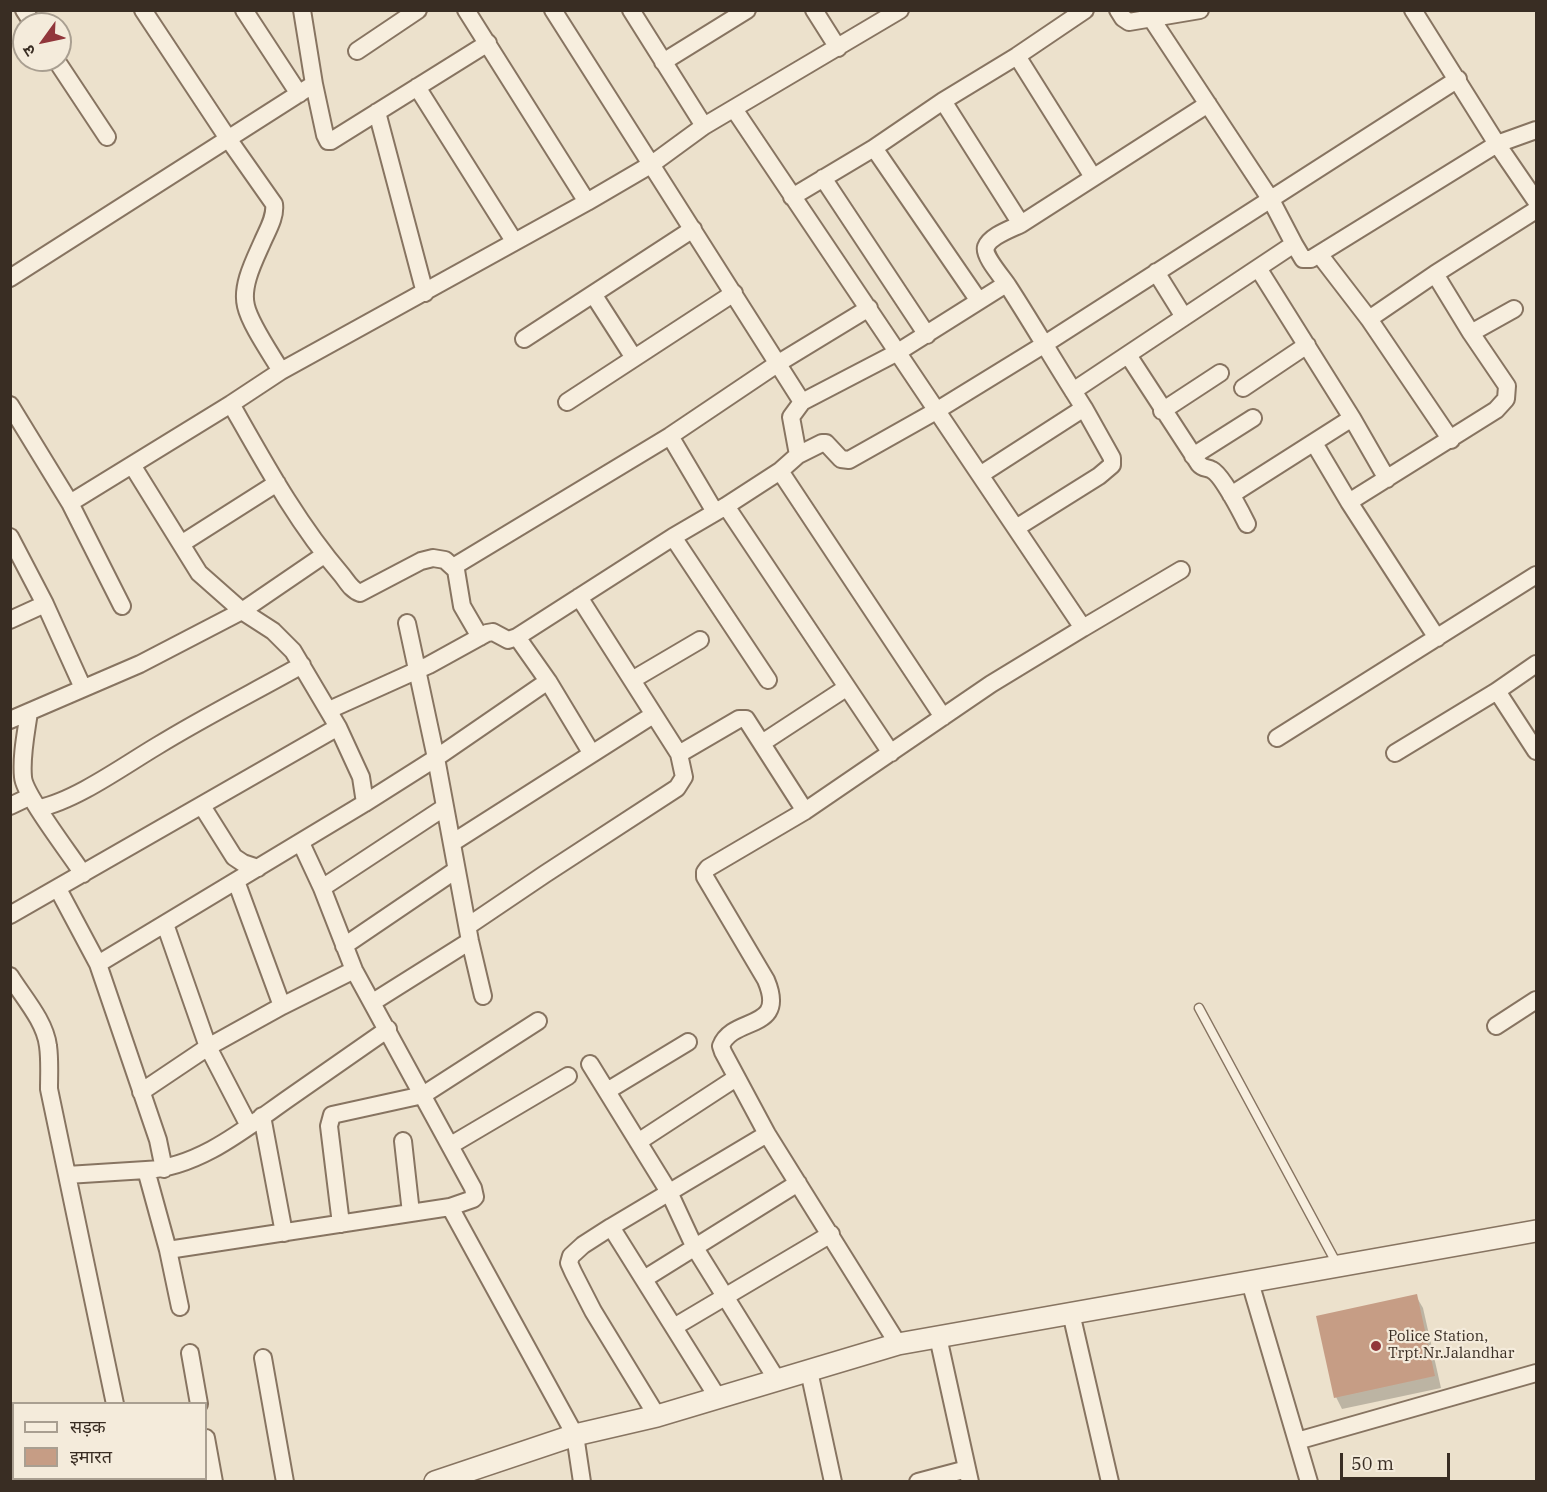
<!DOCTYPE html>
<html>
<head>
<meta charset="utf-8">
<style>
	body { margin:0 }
	#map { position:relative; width:1547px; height:1492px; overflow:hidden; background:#ece1cc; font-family:"IBM Plex Serif","Noto Sans Devanagari",serif }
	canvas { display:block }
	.frame { position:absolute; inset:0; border:12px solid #392d23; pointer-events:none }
	.legend { position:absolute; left:12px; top:1402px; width:195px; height:78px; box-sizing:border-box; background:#f4ebdb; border:2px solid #a99f91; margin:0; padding:8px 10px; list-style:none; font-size:18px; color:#392d23 }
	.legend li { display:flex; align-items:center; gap:12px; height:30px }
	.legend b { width:30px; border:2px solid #a99f91 }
	.north { position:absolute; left:12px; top:12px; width:60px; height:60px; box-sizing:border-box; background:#f4ebdb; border:2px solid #a99f91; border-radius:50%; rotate:237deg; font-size:16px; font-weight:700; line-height:24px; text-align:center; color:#392d23 }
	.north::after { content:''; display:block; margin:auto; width:21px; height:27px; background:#91363b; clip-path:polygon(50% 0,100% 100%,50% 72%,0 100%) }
	.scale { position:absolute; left:1340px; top:1453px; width:110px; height:27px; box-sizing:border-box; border:3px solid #392d23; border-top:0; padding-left:8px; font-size:18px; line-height:21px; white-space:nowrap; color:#392d23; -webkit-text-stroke:4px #f4ebdb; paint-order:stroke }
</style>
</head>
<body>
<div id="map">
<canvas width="1547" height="1492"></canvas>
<div class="frame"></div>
<ul class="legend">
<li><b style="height:8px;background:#f7eede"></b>सड़क</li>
<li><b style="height:16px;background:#c69d85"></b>इमारत</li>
</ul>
<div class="north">उ</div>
<div class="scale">50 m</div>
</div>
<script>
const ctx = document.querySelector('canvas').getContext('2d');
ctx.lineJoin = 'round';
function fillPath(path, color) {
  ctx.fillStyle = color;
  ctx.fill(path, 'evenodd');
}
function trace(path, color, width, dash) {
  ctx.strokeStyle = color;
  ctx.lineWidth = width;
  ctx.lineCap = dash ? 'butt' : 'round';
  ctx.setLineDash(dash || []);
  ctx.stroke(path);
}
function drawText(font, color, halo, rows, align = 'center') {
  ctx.font = font + ' "IBM Plex Serif",serif';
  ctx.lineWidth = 4.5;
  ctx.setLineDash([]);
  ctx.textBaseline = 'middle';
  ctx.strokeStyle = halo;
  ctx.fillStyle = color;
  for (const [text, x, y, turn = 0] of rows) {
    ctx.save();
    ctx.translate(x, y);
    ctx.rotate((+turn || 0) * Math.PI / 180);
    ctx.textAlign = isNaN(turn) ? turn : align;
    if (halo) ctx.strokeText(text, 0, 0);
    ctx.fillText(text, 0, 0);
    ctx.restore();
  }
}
const shadow = new Path2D(`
	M1416 1296 1423 1308 1441 1388 1342 1409 1336 1397Z`);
const building = new Path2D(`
	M1417 1294 1435 1376 1334 1398 1316 1316Z`);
const service = new Path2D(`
	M1199 1008 1338 1266`);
const minor = new Path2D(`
	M24 10 33 24
	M143 10 229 140 274 204C276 217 267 231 262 243 254 261 241 286 246 306 250 324 271 354 281 371
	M244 10 299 94
	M302 10 314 84 325 135 328 141H331L488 43
	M466 10 587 202
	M553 10 802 402 791 417 798 455
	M631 10 704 126
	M814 10 838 48
	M1118 10 1123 18 1129 22 1200 10
	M1413 10 1497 144 1536 201
	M1151 18 1271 200 1294 244
	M357 51 418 10
	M1017 56 1093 177
	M56 60 107 137
	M663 62 747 10
	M417 87 514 241
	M943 101 1021 224
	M734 109 980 475
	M377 112 425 293
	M874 148 979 301
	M823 178 927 335
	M792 197 874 148 943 101 1017 56 1085 10
	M1319 254 1369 319 1451 440
	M1258 268 1352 418 1387 479
	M1156 272 1184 317
	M10 278 314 84
	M593 294 634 358
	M1369 319 1435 274 1536 210
	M1471 333 1514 309
	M524 339 693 229
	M1128 355 1199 464C1203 469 1207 467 1212 470 1222 475 1241 512 1247 524
	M1243 388 1307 345
	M1073 391 1294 244 1303 259H1311L1497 144 1536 130
	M567 402 734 293
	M802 402 898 352 1006 284
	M231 404C264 462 297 523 341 574 347 581 351 590 360 593L421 561 433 558 445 560 456 570 462 606 480 637
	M10 405 70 503 122 606
	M1162 411 1220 373
	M670 436 715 512
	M1314 443 1349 502 1437 638
	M1193 456 1253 418
	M132 465 199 573 242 611 273 631 293 651 338 727 361 777 365 803
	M780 471 943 717
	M1231 495 1352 418
	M1349 502 1496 410 1506 399 1507 386 1471 333 1435 274
	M70 503 231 404 281 371 587 202 652 164 704 126 900 10
	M726 506 891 753
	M1016 528 1099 476 1112 465V458L1084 408
	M10 537 45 604 83 688
	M673 537 768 680
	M181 544 277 483
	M453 567 670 436 777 364 869 308
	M10 620 45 604
	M407 623 436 758 470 941 483 996
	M1083 628 1181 570
	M517 637 548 681 592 754
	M632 680 700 640
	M1497 691 1536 751
	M329 710 429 665 487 633 493 632 508 640 517 637 673 537 726 506 780 471 798 455 822 443H826L841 459 849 460 936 411 1045 344 1458 79
	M29 712C26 733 21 756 23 777 24 795 71 855 83 874
	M10 720 140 664 242 611 324 555
	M1277 738 1536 575
	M762 743 846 688
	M1395 753 1497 691 1536 664
	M679 754 739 719H746L805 811
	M10 806 29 797
	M202 806 234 857 243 863 258 868
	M445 807 322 888 354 970 473 1188 475 1197 473 1199 450 1207 575 1435 582 1482
	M39 808C75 801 125 765 157 746 204 717 254 692 302 665
	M301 843 322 888
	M452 843 653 715
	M236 881 282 1006
	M58 889 98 964 158 1140 164 1169
	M10 915 338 727
	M165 924 208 1047 249 1126
	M468 926 545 874 677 788 684 777 679 754 579 597
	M344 946 456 870
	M98 964 365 803 436 758 548 681
	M10 976C23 997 45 1021 48 1046 50 1060 49 1075 49 1089L115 1404
	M373 1002 470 941
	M1496 1026 1536 1000
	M388 1029C355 1052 322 1075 289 1098 246 1128 200 1167 146 1170L168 1250 450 1207
	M590 1064 669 1192 695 1248 777 1380
	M607 1091 688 1042
	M141 1092 208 1047 282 1006 354 970
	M262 1116 284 1233
	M403 1141 411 1213
	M638 1142 736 1078
	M451 1145 568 1076
	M67 1175 146 1170
	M341 1224 329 1126 332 1115 423 1095 538 1021
	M611 1227 718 1398
	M168 1250 180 1307
	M644 1279 798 1183
	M1250 1282 1309 1482
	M1071 1313 1110 1482
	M674 1327 831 1234
	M938 1337 970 1482
	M898 1344 767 1134 723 1052 721 1046C733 1015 788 1032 766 980L705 877V872L708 868 805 811 991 684 1083 628 980 475 1084 408C1058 368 1034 326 1008 286 1003 278 983 256 986 247 990 236 1011 229 1021 224L1208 104
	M190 1353 199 1404
	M263 1358 285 1482
	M809 1371 833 1482
	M657 1416 593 1311 573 1272 569 1263 571 1256 583 1245 611 1227 767 1134
	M206 1438 214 1482
	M1297 1441 1536 1373
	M130 1478 131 1482
	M918 1482 967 1469`);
const tertiary = new Path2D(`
	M435 1482 575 1435 657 1416 898 1344 1536 1231`);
const markers = [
	[1376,1346,6,"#91363b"]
];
const poiNames = [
	["Police Station,",1388,1337],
	["Trpt.Nr.Jalandhar",1388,1354]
];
fillPath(shadow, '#0003');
fillPath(building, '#c69d85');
trace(service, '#877461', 11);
trace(minor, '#877461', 20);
trace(tertiary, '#877461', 24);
trace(service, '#f7eede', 8);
trace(minor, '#f7eede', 16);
trace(tertiary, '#f7eede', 21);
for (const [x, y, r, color] of markers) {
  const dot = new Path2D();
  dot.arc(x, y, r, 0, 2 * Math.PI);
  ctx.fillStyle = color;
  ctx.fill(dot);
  trace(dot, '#f4ebdb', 2);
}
drawText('15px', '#392d23', '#f4ebdb', poiNames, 'left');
</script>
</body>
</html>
